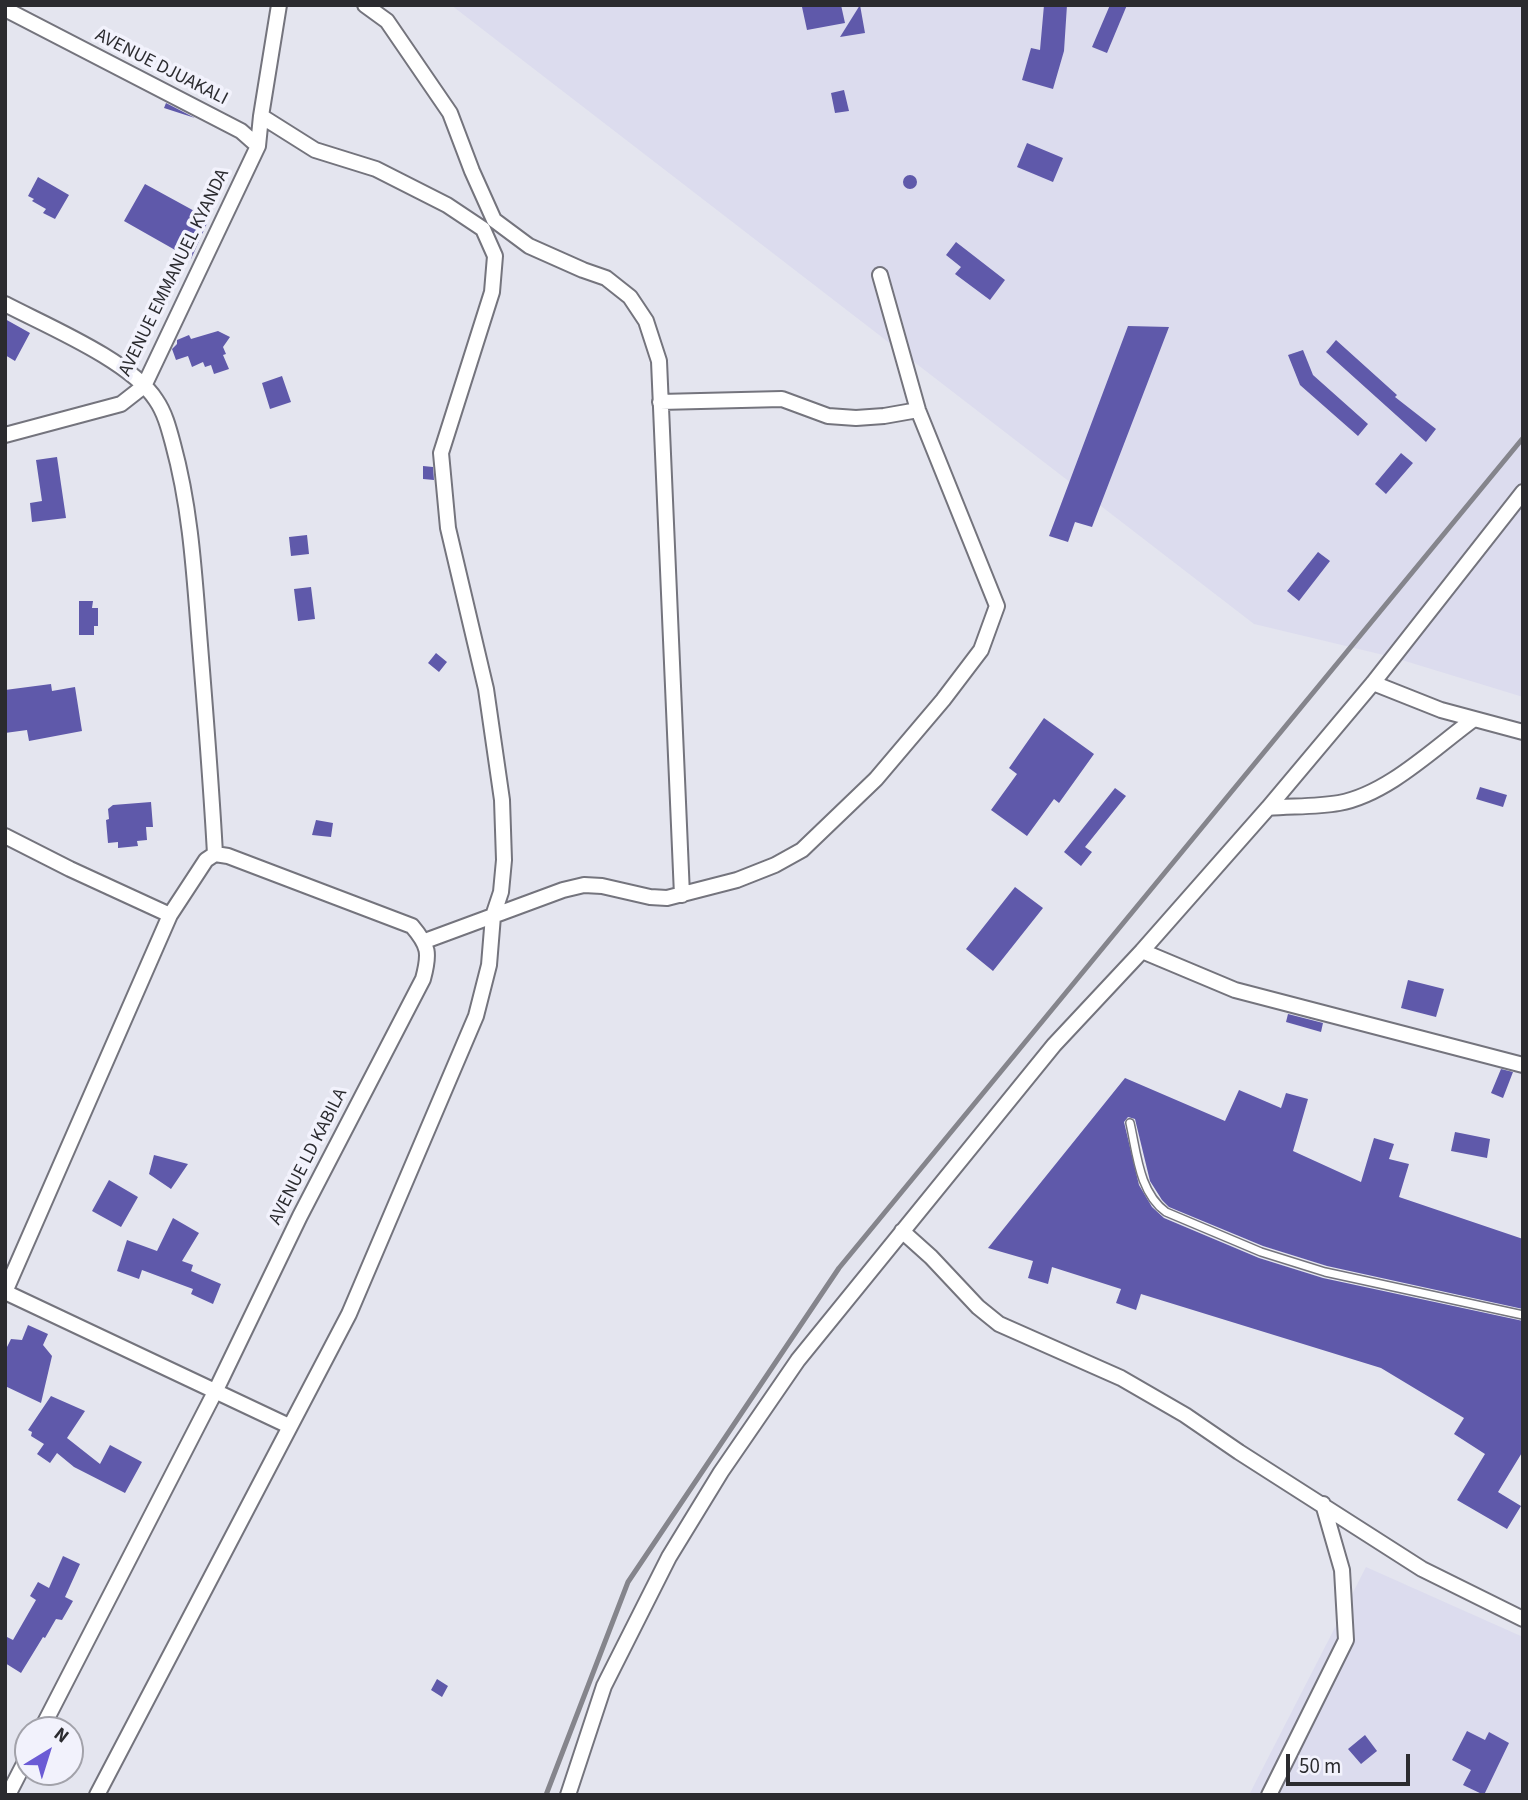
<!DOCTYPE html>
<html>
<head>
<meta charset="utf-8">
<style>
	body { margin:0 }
	#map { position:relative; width:1528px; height:1800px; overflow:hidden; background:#e4e5ef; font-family:"Source Sans 3",sans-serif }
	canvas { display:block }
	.frame { position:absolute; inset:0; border:7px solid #2b2b2f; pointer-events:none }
	.north { position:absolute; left:14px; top:1716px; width:70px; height:70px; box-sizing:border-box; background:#f2f2fc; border:2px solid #a2a2aa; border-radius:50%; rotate:38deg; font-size:19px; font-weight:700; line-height:28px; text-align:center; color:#2b2b2f }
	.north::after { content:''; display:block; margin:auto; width:24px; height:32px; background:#6b5bd5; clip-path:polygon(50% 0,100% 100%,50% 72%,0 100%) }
	.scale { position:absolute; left:1286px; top:1754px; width:124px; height:32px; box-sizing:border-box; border:4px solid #2b2b2f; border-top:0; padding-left:9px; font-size:21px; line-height:24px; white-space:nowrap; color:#2b2b2f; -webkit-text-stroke:5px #f2f2fc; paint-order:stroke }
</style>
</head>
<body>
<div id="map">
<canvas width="1528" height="1800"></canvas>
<div class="frame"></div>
<div class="north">N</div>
<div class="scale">50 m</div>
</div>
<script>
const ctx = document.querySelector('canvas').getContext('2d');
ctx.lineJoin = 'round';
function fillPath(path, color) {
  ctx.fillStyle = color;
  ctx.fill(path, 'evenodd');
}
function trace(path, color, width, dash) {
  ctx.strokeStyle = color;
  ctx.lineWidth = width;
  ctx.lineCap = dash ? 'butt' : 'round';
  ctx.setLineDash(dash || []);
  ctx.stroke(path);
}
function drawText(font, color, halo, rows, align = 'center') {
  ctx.font = font + ' "Source Sans 3",sans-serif';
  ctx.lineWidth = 7;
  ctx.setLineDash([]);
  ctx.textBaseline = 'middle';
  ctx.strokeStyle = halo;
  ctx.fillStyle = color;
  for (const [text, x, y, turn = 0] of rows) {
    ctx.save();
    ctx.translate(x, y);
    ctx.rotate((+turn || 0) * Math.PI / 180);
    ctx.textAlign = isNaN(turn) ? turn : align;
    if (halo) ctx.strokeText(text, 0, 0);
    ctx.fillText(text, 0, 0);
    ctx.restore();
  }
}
const built = new Path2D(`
	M451 5H1523V697L1392 657 1254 624Z
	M1366 1567 1523 1637V1795H1249Z`);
const building = new Path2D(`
	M812 5H841L845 23 807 30 802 7Z
	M860 5 865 33 840 37Z
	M1044 5H1067L1064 51 1053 89 1022 80 1031 48 1040 50Z
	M1110 5H1127L1107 53 1092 47Z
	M844 90 849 111 835 113 831 93Z
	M166 103 195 118 164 108Z
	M1027 143 1063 158 1053 182 1017 167Z
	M903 182a7 7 0 1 1 14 0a7 7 0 1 1-14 0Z
	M38 177 69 195 55 219 43 213 46 209 32 201 34 199 28 196Z
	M145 184 209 219 191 259 124 221Z
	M956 242 1005 280 990 300 955 274 961 267 946 255Z
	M5 319 30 333 15 361 5 355Z
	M1128 326 1169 327 1092 527 1075 522 1068 542 1049 536Z
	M218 331 230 337 223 347 226 354 223 355 229 369 214 374 211 365 205 367 203 362 192 367 188 356 176 360 172 349 177 344V340L189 335 191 339Z
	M1336 340 1397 395 1395 397 1436 429 1426 442 1326 352Z
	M1303 350 1313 375 1368 424 1358 436 1300 385 1288 355Z
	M282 376 291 402 270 409 262 383Z
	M1401 453 1413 463 1386 494 1375 484Z
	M57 457 66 518 32 522 30 503 42 501 36 460Z
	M423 466 433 467 434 480 423 479Z
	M307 535 309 554 291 556 289 537Z
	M1318 552 1330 561 1299 601 1287 591Z
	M311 587 315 619 298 621 294 589Z
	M79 601H93L92 608H98V626H94V635H79Z
	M436 653 447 662 439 672 428 663Z
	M51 684 52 691 75 687 82 731 29 741 27 730 5 733V690Z
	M1044 718 1094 754 1059 803 1054 799 1027 836 991 810 1017 774 1009 768Z
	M1480 787 1507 795 1503 807 1476 799Z
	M1115 788 1126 796 1085 847 1092 852 1081 866 1064 852Z
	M151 802 153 827H146L147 840 137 841 138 846 118 848V842L108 843 106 820 109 819 108 809 113 805Z
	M316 820 333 823 331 837 312 835Z
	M1015 887 1043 908 993 971 966 949Z
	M1408 980 1444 989 1436 1017 1401 1008Z
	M1288 1014 1323 1023 1321 1032 1286 1022Z
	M1501 1069 1513 1072 1503 1098 1491 1093Z
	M1125 1078 1225 1121 1239 1090 1281 1108 1286 1093 1308 1099 1293 1151 1361 1182 1374 1138 1394 1144 1389 1159 1409 1164 1399 1197 1523 1239V1309L1327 1266 1263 1246 1169 1207 1162 1200 1150 1181 1135 1119 1128 1117 1124 1122 1139 1185 1152 1207 1164 1218 1259 1258 1323 1278 1523 1321V1451L1498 1492 1521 1506 1507 1529 1457 1500 1485 1454 1454 1434 1464 1418 1381 1368 1141 1294 1136 1310 1116 1303 1121 1289 1052 1267 1048 1284 1028 1278 1033 1261 988 1248Z
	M1455 1132 1490 1139 1487 1158 1451 1151Z
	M154 1155 188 1164 171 1189 149 1174Z
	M109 1180 138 1197 121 1227 92 1211Z
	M173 1218 199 1233 182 1261 193 1265 191 1271 221 1284 213 1304 191 1294 193 1289 142 1270 139 1279 117 1271 127 1240 157 1251Z
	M28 1325 48 1334 43 1345 52 1356 41 1403 5 1386V1351L11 1339 22 1340Z
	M51 1396 85 1411 67 1438 100 1464 110 1445 142 1462 125 1493 74 1467 57 1453 50 1463 37 1454 44 1444 31 1436 32 1432 28 1430Z
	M63 1556 80 1564 65 1597 73 1601 62 1620 56 1619 45 1638 43 1637 21 1673 5 1663V1636L13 1640 36 1600 30 1596 38 1582 49 1588Z
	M437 1679 448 1686 442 1697 431 1690Z
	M1467 1731 1485 1740 1489 1732 1509 1743 1484 1795 1463 1785 1471 1770 1452 1760Z
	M1365 1735 1377 1751 1361 1764 1348 1749Z`);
const lane = new Path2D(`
	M1130 1123C1137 1154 1139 1192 1166 1212L1261 1252 1325 1272 1523 1315`);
const street = new Path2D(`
	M365 5 387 21 450 113 472 171 494 220 529 246 583 270 606 278 630 297 646 321 659 361 682 895
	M5 9 241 131 258 146
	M5 304C47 326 131 361 156 400 165 413 169 429 173 444 190 506 194 569 199 633 205 707 211 780 215 854
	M660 402 782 399 828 416 856 418 884 416 918 410
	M5 435 121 404 144 386 258 146 261 116
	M1373 683 1441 710 1523 732
	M1268 808C1291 806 1316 807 1339 803 1388 794 1434 748 1474 719
	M5 836 70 869 170 915 206 860 215 854 228 856 412 926C429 946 430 953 423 979L300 1216 216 1390 41 1730
	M425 941 563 890 584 885 602 886 650 897 667 898 737 880 775 865 802 850 876 779 943 700 981 650 997 606 918 410 880 275
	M1142 951 1235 990 1523 1065
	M902 1231 931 1257 978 1307 999 1324 1121 1378 1185 1415 1239 1452 1422 1569 1523 1619
	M5 1292 170 915
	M5 1292 289 1426
	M8 1795 28 1756
	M97 1795 349 1314 476 1016 489 965 493 916 501 892 504 860 502 800 486 689 448 528 441 453 492 292 495 256 483 229 447 205 376 169 315 150 261 116 279 5
	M568 1795 604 1686 669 1557 721 1472 798 1360 1054 1045 1142 951 1268 808 1373 683 1523 492
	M1269 1795 1346 1640 1342 1570 1323 1504`);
const rail = new Path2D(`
	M546 1795 628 1582 839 1268 1523 438`);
const streetNames = [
	["AVENUE DJUAKALI",161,68,27],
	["AVENUE EMMANUEL KYANDA",175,273,-64],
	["AVENUE LD KABILA",309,1157,-63]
];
fillPath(built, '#dcdcee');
fillPath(building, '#5f59aa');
trace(lane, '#74747d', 10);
trace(street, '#74747d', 18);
trace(lane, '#fff', 7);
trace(street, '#fff', 14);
trace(rail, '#85858c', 5);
drawText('19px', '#2b2b2f', '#f2f2fc', streetNames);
</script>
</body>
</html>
